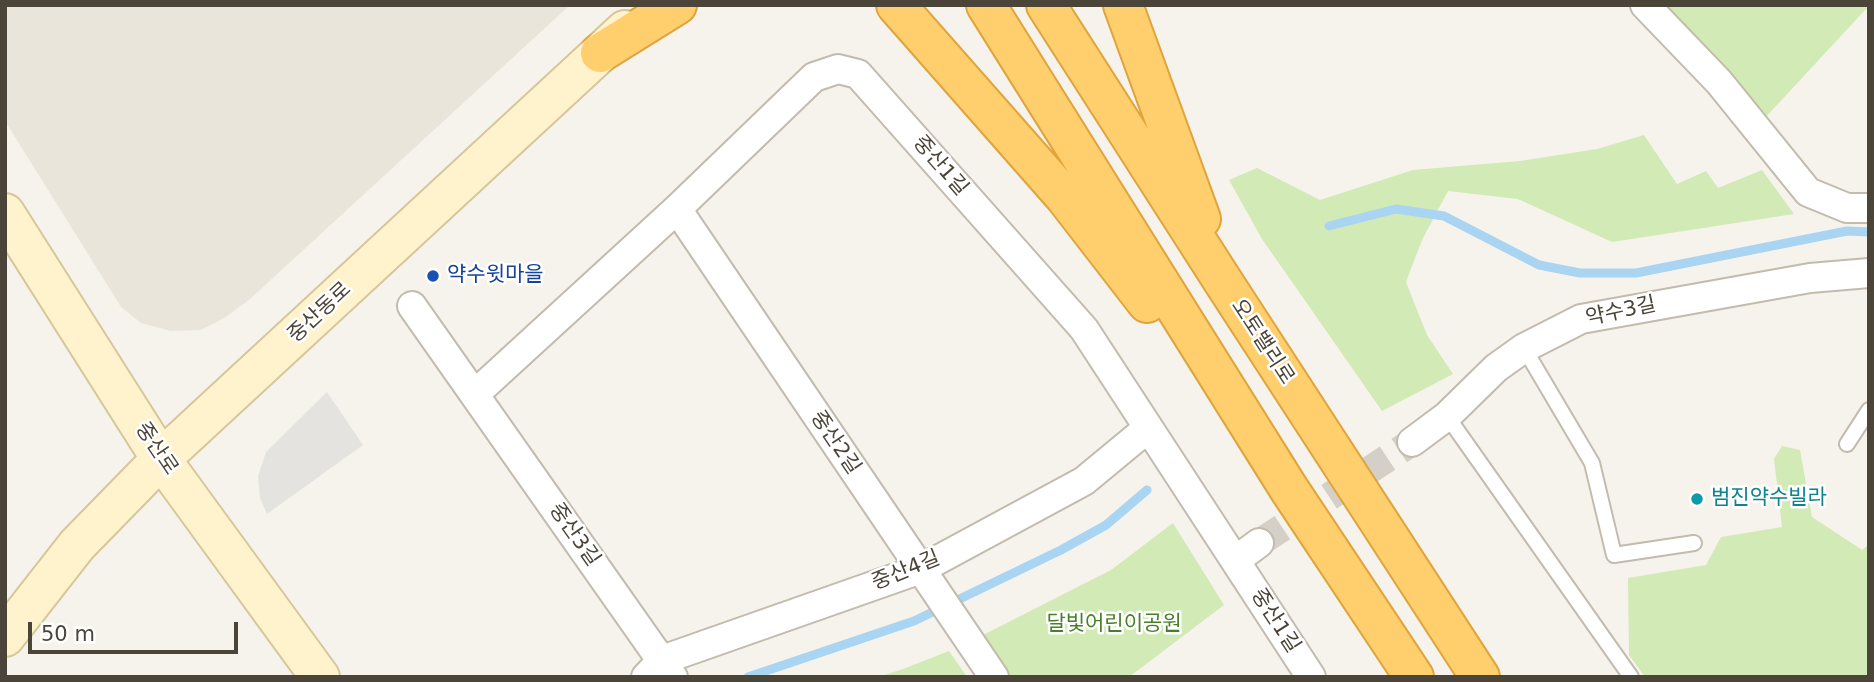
<!DOCTYPE html>
<html>
<head>
<meta charset="utf-8">
<style>
	body { margin:0 }
	#map { position:relative; width:1874px; height:682px; overflow:hidden; background:#f6f3ec; font-family:"DejaVu Sans",sans-serif }
	canvas { display:block }
	.frame { position:absolute; inset:0; border:7px solid #4b4439; pointer-events:none }
	.scale { position:absolute; left:28px; top:622px; width:210px; height:32px; box-sizing:border-box; border:4px solid #4b4439; border-top:0; padding-left:9px; font-size:21px; line-height:24px; white-space:nowrap; color:#4b4439; -webkit-text-stroke:5px #fff; paint-order:stroke }
</style>
</head>
<body>
<div id="map">
<canvas width="1874" height="682"></canvas>
<div class="frame"></div>
<div class="scale">50 m</div>
</div>
<script>
const ctx = document.querySelector('canvas').getContext('2d');
ctx.lineJoin = 'round';
function fillPath(path, color) {
  ctx.fillStyle = color;
  ctx.fill(path, 'evenodd');
}
function trace(path, color, width, dash) {
  ctx.strokeStyle = color;
  ctx.lineWidth = width;
  ctx.lineCap = dash ? 'butt' : 'round';
  ctx.setLineDash(dash || []);
  ctx.stroke(path);
}
function drawText(font, color, halo, rows, align = 'center') {
  ctx.font = font + ' "DejaVu Sans","Noto Sans KR",sans-serif';
  ctx.lineWidth = 5;
  ctx.setLineDash([]);
  ctx.textBaseline = 'middle';
  ctx.strokeStyle = halo;
  ctx.fillStyle = color;
  for (const [text, x, y, turn = 0] of rows) {
    ctx.save();
    ctx.translate(x, y);
    ctx.rotate((+turn || 0) * Math.PI / 180);
    ctx.textAlign = isNaN(turn) ? turn : align;
    if (halo) ctx.strokeText(text, 0, 0);
    ctx.fillText(text, 0, 0);
    ctx.restore();
  }
}
const residential = new Path2D(`
	M5 5H570L250 299 226 317 201 330 171 331 141 323 121 307 5 121Z`);
const green = new Path2D(`
	M1662 5H1869V12L1866 9 1764 119Z
	M1644 135 1677 184 1706 171 1718 188 1762 170 1794 214 1612 242 1518 199 1448 191 1422 240 1406 282 1427 335 1453 374 1382 411 1262 239 1229 180 1257 168 1320 200 1413 170 1520 161 1597 149Z
	M1782 446 1800 450 1812 517 1862 550 1869 544V677H1645L1629 655 1628 578 1706 565 1721 537 1782 527 1774 459Z
	M1173 523 1224 605 1129 677H1010L983 635 1111 570Z
	M949 651 967 677H878L903 669Z`);
const parking = new Path2D(`
	M327 392 363 445 267 514 260 498 258 476 266 452Z`);
const stream = new Path2D(`
	M1329 226 1396 209 1444 216 1539 265 1580 273H1636L1847 231 1869 232
	M748 677 914 621 1061 550 1106 525 1147 490`);
const streetTunnel = new Path2D(`
	M1259 543 1412 442`);
const lane = new Path2D(`
	M1524 348 1592 463 1614 555 1694 543
	M1447 416 1631 677
	M1847 444 1869 410`);
const street = new Path2D(`
	M1645 5 1719 82 1808 192 1847 208H1869
	M677 209 994 677
	M412 306 673 677
	M475 394 677 209 814 77 838 69 858 74 1084 329 1311 677
	M1412 442 1447 416 1496 368 1524 348 1581 319 1810 278 1869 273
	M1236 560 1259 543
	M646 677 662 660 921 569 1084 481 1148 428`);
const secondary = new Path2D(`
	M5 213 161 459 320 677
	M5 637 77 545 161 459 625 30`);
const highway = new Path2D(`
	M896 5 1065 197 1147 303
	M986 5 1289 489 1414 677
	M1046 5 1226 286 1480 677
	M1123 5 1201 219
	M600 53 677 5`);
const markers = [
	[433,276,7,"#1a4fb4"],
	[1697,499,7,"#0f9aa8"]
];
const streetNames = [
	["중산1길",940,166,49],
	["약수3길",1621,312,-12],
	["중산동로",320,313,-43],
	["오토밸리로",1262,342,57],
	["중산2길",835,443,56],
	["중산로",156,449,56],
	["중산3길",574,535,55],
	["중산4길",906,571,-22],
	["중산1길",1275,621,57]
];
const transitNames = [
	["약수윗마을",447,276]
];
const cultureNames = [
	["범진약수빌라",1711,499]
];
const parkNames = [
	["달빛어린이공원",1114,625]
];
fillPath(residential, '#eae5da');
fillPath(green, '#d2eab5');
fillPath(parking, '#e5e3e0');
trace(stream, '#a9d4f2', 9);
trace(streetTunnel, '#d4d0c8', 28, [28, 14]);
trace(lane, '#c2bbae', 18);
trace(street, '#c2bbae', 32);
trace(secondary, '#d6c79b', 42);
trace(highway, '#e0a43c', 42);
trace(lane, '#fff', 14);
trace(street, '#fff', 28);
trace(secondary, '#fff3cd', 38);
trace(highway, '#ffcf6e', 38);
for (const [x, y, r, color] of markers) {
  const dot = new Path2D();
  dot.arc(x, y, r, 0, 2 * Math.PI);
  ctx.fillStyle = color;
  ctx.fill(dot);
  trace(dot, '#fff', 2.5);
}
drawText('21px', '#4b4439', '#fff', streetNames);
drawText('21px', '#164399', '#fff', transitNames, 'left');
drawText('21px', '#0d838f', '#fff', cultureNames, 'left');
drawText('21px', '#4a7f2a', '#fff', parkNames);
</script>
</body>
</html>
